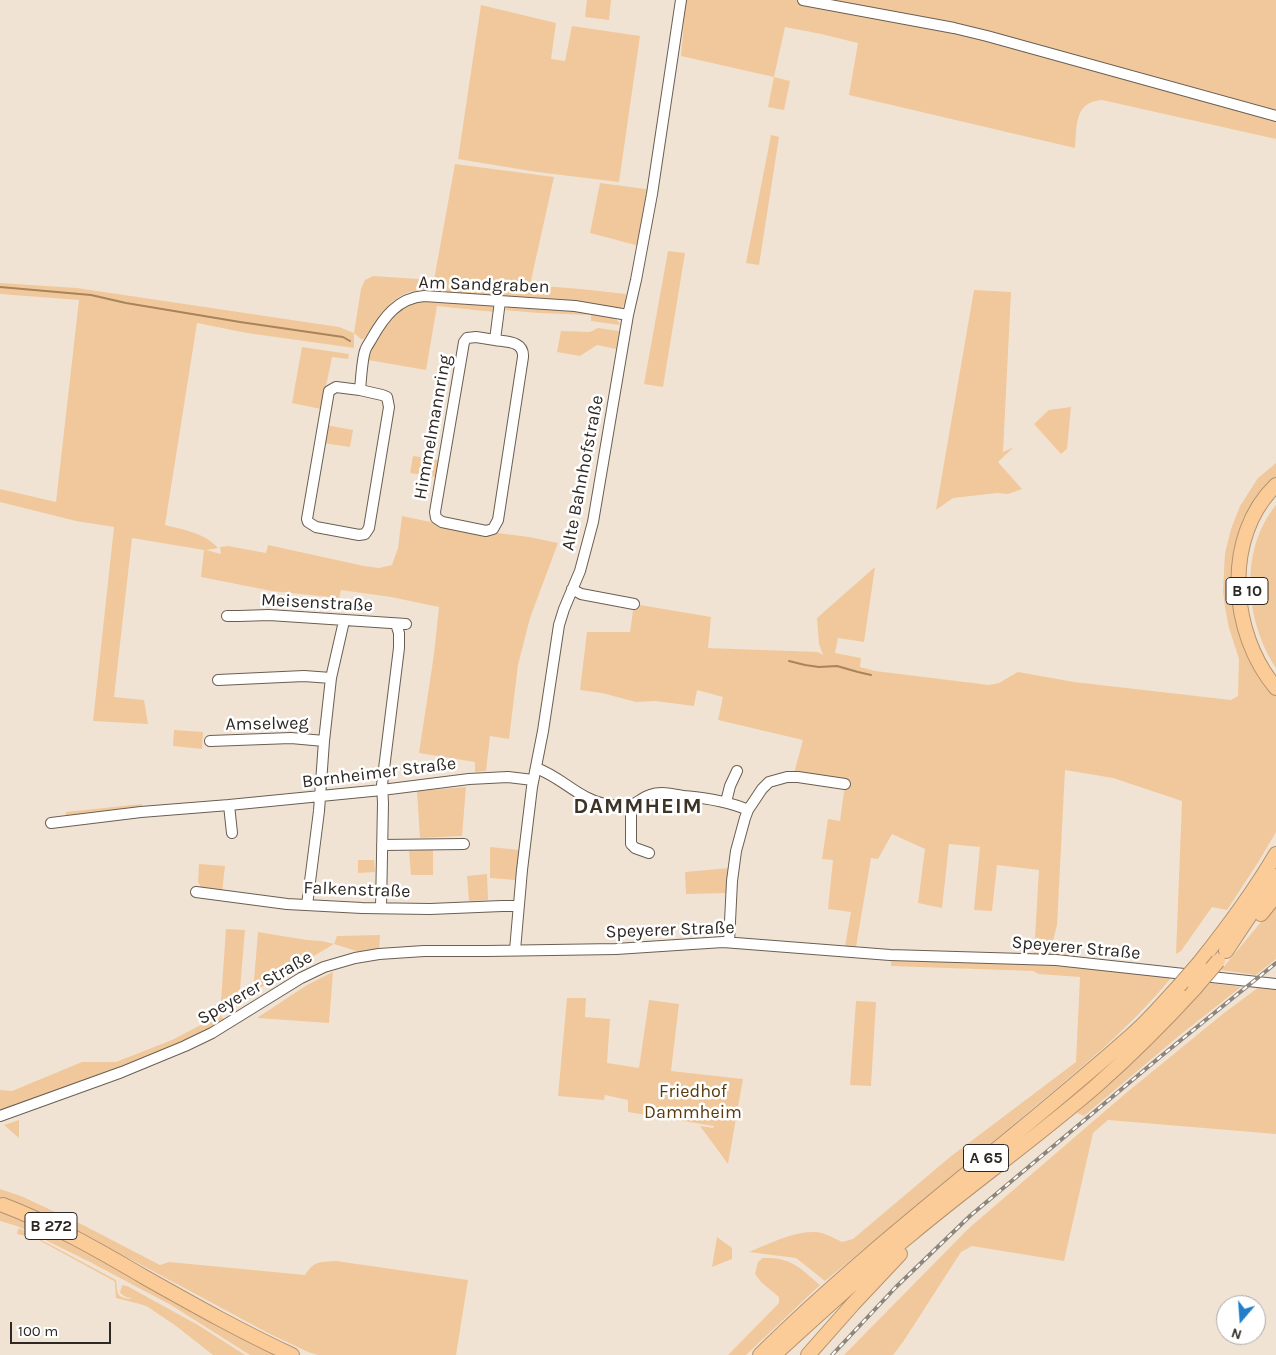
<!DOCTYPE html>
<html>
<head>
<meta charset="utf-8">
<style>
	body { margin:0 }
	#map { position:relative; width:1276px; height:1355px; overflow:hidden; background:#f1e3d4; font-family:Karla,sans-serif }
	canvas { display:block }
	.north { position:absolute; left:1216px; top:1295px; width:50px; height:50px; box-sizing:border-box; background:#fff; border:1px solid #aba9a7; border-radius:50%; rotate:198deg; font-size:14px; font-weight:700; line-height:20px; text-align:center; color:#2d2823 }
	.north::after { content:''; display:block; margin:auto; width:18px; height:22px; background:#217eca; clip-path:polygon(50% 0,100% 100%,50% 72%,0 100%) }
	.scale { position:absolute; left:10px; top:1322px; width:101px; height:22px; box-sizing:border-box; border:2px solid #2d2823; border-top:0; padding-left:6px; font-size:15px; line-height:18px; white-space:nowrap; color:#2d2823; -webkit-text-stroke:4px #fff; paint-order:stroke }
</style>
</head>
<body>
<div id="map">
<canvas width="1276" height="1355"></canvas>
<div class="north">N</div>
<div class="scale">100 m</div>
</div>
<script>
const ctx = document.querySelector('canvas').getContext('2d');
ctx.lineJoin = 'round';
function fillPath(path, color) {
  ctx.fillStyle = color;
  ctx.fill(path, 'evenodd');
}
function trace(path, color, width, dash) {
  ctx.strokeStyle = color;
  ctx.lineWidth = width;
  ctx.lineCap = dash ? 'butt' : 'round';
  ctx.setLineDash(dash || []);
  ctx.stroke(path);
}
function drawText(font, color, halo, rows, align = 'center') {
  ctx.font = font + ' Karla,sans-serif';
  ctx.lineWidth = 5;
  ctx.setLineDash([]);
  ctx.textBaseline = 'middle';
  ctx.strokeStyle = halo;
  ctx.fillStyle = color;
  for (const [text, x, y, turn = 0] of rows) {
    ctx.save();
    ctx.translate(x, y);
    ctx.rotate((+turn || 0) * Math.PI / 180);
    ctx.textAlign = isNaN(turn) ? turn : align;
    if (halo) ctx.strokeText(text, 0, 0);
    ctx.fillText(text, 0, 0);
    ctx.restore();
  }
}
const green = new Path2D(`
	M587 0H611L609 20 585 17Z
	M681 0H1276V139L1102 100C1074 102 1077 126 1075 148L849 95 858 43 821 34 785 27 774 77 790 81 784 110 768 107 774 77 681 56 685 10 680 9Z
	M481 5 556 23 551 59 565 61 572 26 640 36 619 182 537 172 458 159Z
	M771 135 779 137 759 265 746 263Z
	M455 164 554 177 530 285 581 289 626 294 625 303 621 309C569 304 517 298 465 294 448 292 419 286 404 294 385 304 375 322 364 339H361L354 333V348L247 333 197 323 165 525C184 530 205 533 218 548L206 550 221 554 220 547 228 546 266 553 268 545 364 566 379 568 392 565 398 548 402 516 459 528 529 537 558 543 530 618 518 665 509 739 490 736 486 771 475 772V762L419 753 434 654 439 607 391 597 341 590 339 598 272 591 201 577 204 550 132 538 114 697 144 700 148 724 93 721 114 527 76 521 0 502V489L56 502 79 300 0 294V283L77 288 339 327 354 333 361 289 365 280 373 276 434 280Z
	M600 183 653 190 643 247 590 233Z
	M668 251 685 253 663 387 644 384Z
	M974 290 1011 292 1003 452 1014 447 998 462 1022 489 1008 494 997 493 953 498 936 510Z
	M437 301 494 306V312L437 306 426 370 368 360 376 340 398 311 413 302Z
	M509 307 572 311 613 318 618 321 620 325 591 321V315L538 313 504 310Z
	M598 328 619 331 616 349 597 345 580 356 557 352 561 331 590 332Z
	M302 347 349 354 348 359 332 357C329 375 324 391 321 409L292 403Z
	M1071 407 1067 449 1061 454 1034 424 1049 410Z
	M326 425 353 430 350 447 323 443Z
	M413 456 439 460 436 477 410 473Z
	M1276 463V480L1246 524 1237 604 1276 691V832L1259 861 1227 910 1212 907 1181 951 1176 954 1182 801 1113 778 1065 770 1057 925 1053 941 1080 950 1069 956 1034 955 1039 870 997 865 992 911 974 910 980 847 949 844 942 908 918 903 925 849 892 834 878 859 871 858 856 947 845 946 851 912 828 909 833 860 822 859 828 819 840 821 845 784 793 777 803 740 718 720 723 697 697 690 694 706 655 701 636 702 602 693 580 690 587 632H630L634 604 711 617 708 648 818 652 823 655 819 644 817 618 875 567 864 642 838 638 835 653 861 658 860 667 875 671 989 685 999 683 1018 672 1074 682 1231 700 1238 696 1239 659 1229 628 1225 607 1223 591 1225 553 1231 529 1240 506 1258 478Z
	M1276 505V668C1245 621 1239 550 1276 505Z
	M174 730 203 732 202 749 173 746Z
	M466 787 462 836 420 838 417 791Z
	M142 804 141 812 65 822 66 812Z
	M490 847 520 850 515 880 490 878Z
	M433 849V875H411L409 851Z
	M358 860H374L375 872 358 873Z
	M199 864 225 866 222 892 202 889 198 882Z
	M730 868 728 893 686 894 685 872Z
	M487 874 488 900 469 901 467 876Z
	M1276 904V959L1256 975 1221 970Z
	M226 929 245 930 239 1001 220 1015 225 1020 205 1032 177 1046 4 1110 0 1109V1090L12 1091 82 1062H116L172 1040 220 1015Z
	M258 932 307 940 322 941 334 944 337 936 380 935 379 950 363 953 334 944 253 992Z
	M891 959 1043 963 1171 978C1129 1029 1078 1071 1027 1113 961 1170 893 1225 825 1281L796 1258 749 1252C769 1244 791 1232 813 1232 822 1231 834 1238 842 1242L853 1239 950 1157 1076 1062 1080 977 1039 974 1033 971 891 966Z
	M333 972 329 1023 257 1018 307 985Z
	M1210 983 1241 987 1180 1035 1084 1116 1077 1113 1163 1032Z
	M1259 987 1276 989V1134L1108 1120 1093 1133 1064 1261 972 1246 961 1252 903 1342 893 1355H844L969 1228 1126 1093 1224 1013Z
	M567 998H586L585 1017 610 1019 607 1063 639 1068 649 1000 679 1004 671 1071 743 1079 728 1164 700 1126 713 1128 714 1126 628 1112V1100L605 1095 604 1100 558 1096Z
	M856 1001 876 1002 871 1086 850 1085Z
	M19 1120V1138L4 1125Z
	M0 1189 21 1196 83 1225 160 1265 169 1262 305 1275C314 1261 319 1262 336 1261L468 1280 456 1355H318L308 1352 268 1333 134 1261 82 1236 0 1200Z
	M0 1209 23 1217 282 1355H250L171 1305 88 1261 17 1226 0 1221Z
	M18 1229H21L116 1280C118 1293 115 1297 130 1299L131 1298 126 1297 120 1293 122 1285 127 1286 198 1325 245 1355H213L176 1326 148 1307 140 1304 116 1298 115 1283 114 1281 35 1238 17 1234Z
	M717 1237 732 1248V1259L712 1267Z
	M763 1258C769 1258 777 1258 783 1260 797 1263 809 1276 820 1285L746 1355H728L779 1303V1297L761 1282 755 1274 758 1262Z`);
const stream = new Path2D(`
	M0 287 91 295 126 303 240 322 343 337 350 341
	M789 661 805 665 819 667 837 666 858 672 871 675`);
const minor = new Path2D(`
	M803 0 954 28 987 36 1276 116
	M495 340 476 337 467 338 464 342 435 512 436 518 442 522 486 531 493 529 498 520 523 357C524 341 507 342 495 340L500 301
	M360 390 336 387 329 391 307 519 308 522 316 527 359 535 365 534 369 528 389 407 387 397 382 395 360 390C361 380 362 360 365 351 366 347 370 342 372 338 384 317 398 298 424 296L575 306 628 315
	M572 589 581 594 634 604
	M227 616H239L269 615 406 624
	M218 680 304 676 331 678
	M210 741 291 738 324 741
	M536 768C564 778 579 801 611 805 617 806 624 808 630 806 637 803 643 797 650 795 661 791 673 794 684 796 706 798 728 801 748 810
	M726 802 730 786 737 771
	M229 805 232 833
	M631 806V844L635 848 649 853
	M51 823 141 812 229 805 382 790 469 779 508 777 533 780
	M382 845 464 844
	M196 892 287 904 362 908 430 909 502 906H518
	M307 905 319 811 324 741 331 678 344 621
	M381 908 383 803 382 785 399 648V633L396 624
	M729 942 732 881 736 851 745 818 748 810 762 789 769 782 787 777H798L845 784
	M515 950 522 870 532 787 543 731 559 625 564 609 580 571 593 522 628 315 636 280 652 194 681 0
	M0 1116 122 1072 185 1046 212 1033 301 978 324 967 355 958 379 954 424 951H487L616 949 723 942 890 955 1056 960 1276 984`);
const highway = new Path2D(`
	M1276 485C1222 537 1230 634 1276 688
	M1261 914 1276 895
	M1226 951 1276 876
	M1199 963C1227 928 1253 893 1276 854
	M3 1205C53 1224 100 1251 146 1278 194 1305 242 1332 292 1355
	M760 1355C877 1239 1011 1143 1134 1033 1150 1019 1164 1002 1179 986
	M774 1355C819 1314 863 1273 910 1235 971 1184 1036 1138 1096 1086 1131 1055 1164 1022 1195 988
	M808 1355 853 1304 900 1254`);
const rail = new Path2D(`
	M832 1355 896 1287 971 1215 1160 1057 1276 963`);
const highwayBridge = new Path2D(`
	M1179 986 1199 963
	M1195 988 1218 961`);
const shields = [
	[1247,591,42],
	[986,1158,45],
	[51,1226,52]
];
const shieldNames = [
	["B 10",1247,591],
	["A 65",986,1158],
	["B 272",51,1226]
];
const streetNames = [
	["Am Sandgraben",484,285,2],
	["Himmelmannring",433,427,-80],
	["Alte Bahnhofstraße",583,473,-79],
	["Meisenstraße",317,603,3],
	["Amselweg",267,724,-1],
	["Bornheimer Straße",379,773,-7],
	["Falkenstraße",357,890,2],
	["Speyerer Straße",670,930,-2],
	["Speyerer Straße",1076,948,5],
	["Speyerer Straße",255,988,-30]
];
const parkNames = [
	["Friedhof",693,1092],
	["Dammheim",693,1113]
];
const districtNames = [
	["DAMMHEIM",638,807]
];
fillPath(green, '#f1c89b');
trace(stream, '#a8845a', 2);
trace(minor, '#6a5f52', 12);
trace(highway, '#b4936f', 16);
trace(minor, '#fff', 10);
trace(highway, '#fccc98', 14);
trace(rail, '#8e857b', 4);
trace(rail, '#fff', 2, [5.5]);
trace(highwayBridge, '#b4936f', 16, []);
trace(highwayBridge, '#fccc98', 14);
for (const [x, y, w] of shields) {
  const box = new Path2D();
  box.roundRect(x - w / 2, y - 13.5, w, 27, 4);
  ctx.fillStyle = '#fff';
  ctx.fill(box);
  trace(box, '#2d2823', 1);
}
drawText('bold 16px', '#2d2823', null, shieldNames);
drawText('18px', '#2d2823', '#fff', streetNames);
drawText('18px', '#5b3a0d', '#fff', parkNames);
ctx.letterSpacing = '1px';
drawText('bold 22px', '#3d3327', '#fff', districtNames);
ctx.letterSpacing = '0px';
</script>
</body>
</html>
